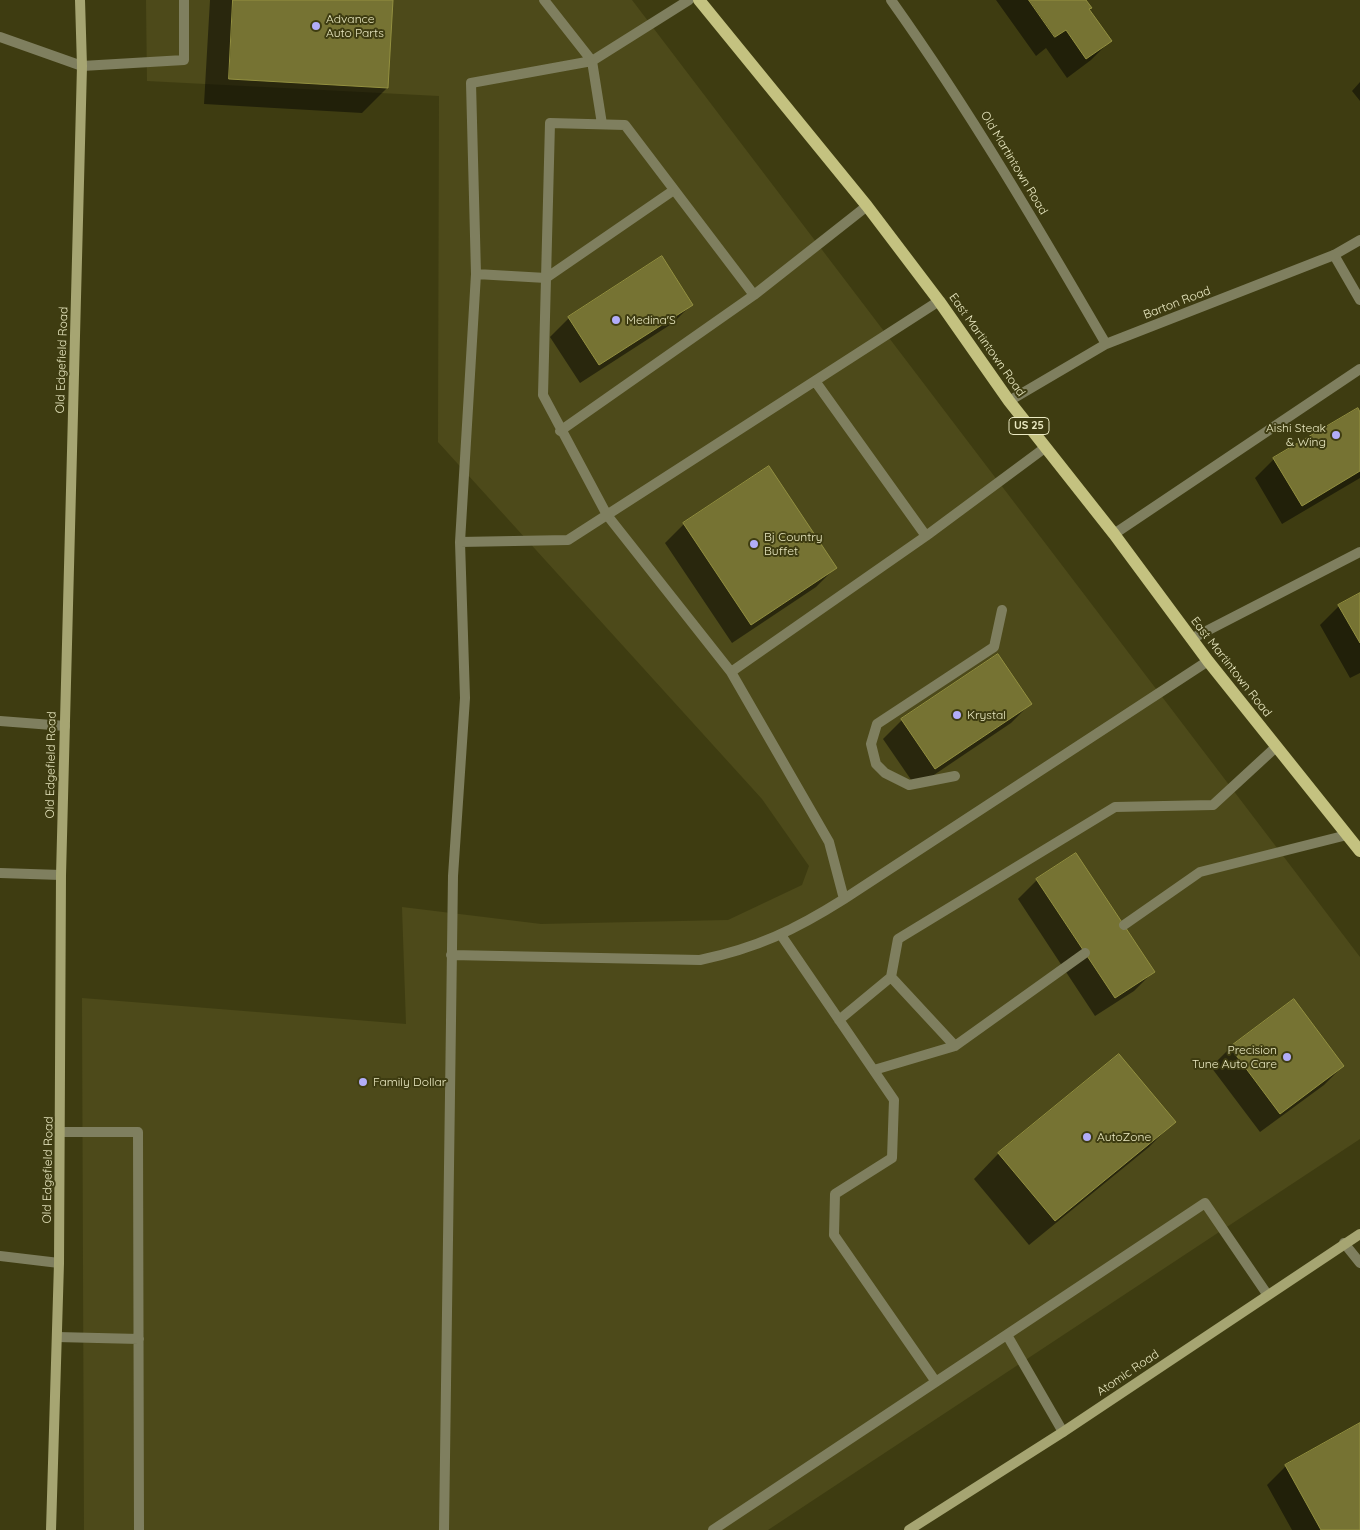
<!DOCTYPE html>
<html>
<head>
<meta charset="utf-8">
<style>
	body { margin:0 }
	canvas { display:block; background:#3e3c11 }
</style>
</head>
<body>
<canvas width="1360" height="1530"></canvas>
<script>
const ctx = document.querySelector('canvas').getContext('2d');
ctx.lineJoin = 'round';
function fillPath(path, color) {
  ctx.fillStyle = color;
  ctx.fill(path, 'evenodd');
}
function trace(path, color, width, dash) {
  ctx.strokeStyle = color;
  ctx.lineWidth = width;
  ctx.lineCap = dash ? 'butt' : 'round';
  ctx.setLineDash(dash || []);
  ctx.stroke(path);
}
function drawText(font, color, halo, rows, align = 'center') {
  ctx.font = font + ' Quicksand,sans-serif';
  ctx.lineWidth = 4;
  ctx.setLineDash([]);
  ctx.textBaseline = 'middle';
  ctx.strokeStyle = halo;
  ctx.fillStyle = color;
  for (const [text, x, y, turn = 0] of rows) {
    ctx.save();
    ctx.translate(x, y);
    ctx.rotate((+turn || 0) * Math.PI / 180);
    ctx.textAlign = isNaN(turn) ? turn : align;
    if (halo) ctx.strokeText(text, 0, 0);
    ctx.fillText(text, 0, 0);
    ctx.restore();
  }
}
const built = new Path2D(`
	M146 0H632L1360 957V1139L768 1530H84L82 998 406 1024 402 907 541 924 728 920 802 885 809 866 762 799 438 442 439 96 147 81Z`);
const shadow = new Path2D(`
	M210 0H391L387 88 362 113 204 104Z
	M996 0H1083L1110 41 1091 60 1067 78 1046 48 1036 56Z
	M1360 82V101L1352 91Z
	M662 258 692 304 673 323 580 383 550 337 569 318Z
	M1360 414V478L1282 524 1255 478 1274 459Z
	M684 524 835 568 816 587 732 643 665 543Z
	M1360 594V673L1350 678 1320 625 1339 606Z
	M1030 704 1011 723 916 787 883 739 902 720Z
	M1037 880 1153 972 1134 991 1095 1016 1018 899Z
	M1294 1001 1343 1066 1324 1085 1260 1132 1211 1067 1230 1048Z
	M1119 1055 1174 1122 1149 1147 1029 1245 974 1179 998 1154Z
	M1360 1425V1530H1292L1267 1485 1286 1466Z`);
const building = new Path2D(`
	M233 0H393L388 88 229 79Z
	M1029 0H1086L1092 8 1089 9 1112 41 1086 59 1066 30 1055 37Z
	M662 256 693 305 599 365 568 317Z
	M1358 408 1360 412V471L1302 506 1273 458Z
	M769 466 837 568 751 625 683 523Z
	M1360 593V643L1338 605Z
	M998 654 1032 704 935 769 901 719Z
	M1076 853 1155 972 1115 998 1036 879Z
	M1294 999 1344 1066 1280 1114 1230 1047Z
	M1119 1054 1176 1122 1055 1221 998 1153Z
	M1360 1423V1530H1321L1285 1465Z`);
const lane = new Path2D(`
	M544 0 592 61 602 124
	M82 66 184 60V0
	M1334 255 1360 300
	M476 274 546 278 674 190
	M754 295 867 206
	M815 381 926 536
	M560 431 754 295 625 125 550 123 543 395 607 515 731 672 829 842 844 899
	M1114 534 1360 369
	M460 542 568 540 939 301
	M1191 639 1360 552
	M731 672 926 536 1046 447
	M955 776 909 785 885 773 876 764 871 744 877 724 994 647 1002 610
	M1124 925 1200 872 1347 835
	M781 935 894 1100 892 1158 835 1194 834 1235 936 1382
	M451 955 700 960C757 948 795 930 844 899L1208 661
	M839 1020 891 977
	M955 1046 891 977 898 939 1115 807 1213 805 1276 747
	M874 1070 955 1046 1085 953
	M61 1132H138L139 1530
	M1344 1243 1360 1263
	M1007 1335 1063 1432
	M57 1337 139 1339
	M444 1530 453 876 465 698 460 542 476 274 471 83 592 61 689 0
	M713 1530 1205 1203 1267 1294`);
const street = new Path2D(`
	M891 0C970 111 1038 227 1106 344
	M0 37 82 66
	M1009 401 1106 344 1334 255 1360 240
	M0 721 65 726
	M0 873 61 875
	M0 1256 59 1263`);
const secondary = new Path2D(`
	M51 1530 59 1263 61 875 82 66 80 0
	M909 1530 1063 1432 1360 1234`);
const primary = new Path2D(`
	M699 0 867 206 939 301 1009 401 1114 534 1208 661 1360 851`);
const markers = [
	[316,26,5,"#b2adf9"],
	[616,320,5,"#b2adf9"],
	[1336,435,5,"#b2adf9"],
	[754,544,5,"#b2adf9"],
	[957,715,5,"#b2adf9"],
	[1287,1057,5,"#b2adf9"],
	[363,1082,5,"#b2adf9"],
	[1087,1137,5,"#b2adf9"]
];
const shields = [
	[1029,426,40]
];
const shieldNames = [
	["US 25",1029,426]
];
const poiNames = [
	["Advance",326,19],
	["Auto Parts",326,33],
	["Medina'S",626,320],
	["Aishi Steak",1326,428,"right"],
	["& Wing",1326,442,"right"],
	["Bj Country",764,537],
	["Buffet",764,551],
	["Krystal",967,715],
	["Precision",1277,1050,"right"],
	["Tune Auto Care",1277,1064,"right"],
	["Family Dollar",373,1082],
	["AutoZone",1097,1137]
];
const streetNames = [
	["Old Martintown Road",1014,163,59],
	["Barton Road",1177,303,-21],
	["East Martintown Road",987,345,55],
	["Old Edgefield Road",62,360,-88],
	["East Martintown Road",1231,667,52],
	["Old Edgefield Road",51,765,-89],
	["Old Edgefield Road",48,1170,-89],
	["Atomic Road",1128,1373,-34]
];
fillPath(built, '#4d4a1a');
fillPath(shadow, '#0007');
fillPath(building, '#767333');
trace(building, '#939040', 1);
trace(lane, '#7f7f5f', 10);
trace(street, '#7f7f5f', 10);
trace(secondary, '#a6a572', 10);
trace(primary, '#c4c280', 12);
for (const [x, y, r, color] of markers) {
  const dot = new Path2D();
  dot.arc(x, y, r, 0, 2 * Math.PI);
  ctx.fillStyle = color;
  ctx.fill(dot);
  trace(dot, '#3e3c11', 2);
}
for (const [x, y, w] of shields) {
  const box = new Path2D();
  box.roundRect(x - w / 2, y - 8.5, w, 17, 4);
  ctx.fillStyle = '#3e3c11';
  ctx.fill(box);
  trace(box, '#ebeac3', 1);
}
drawText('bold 11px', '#ebeac3', null, shieldNames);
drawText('12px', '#ebeac3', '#3e3c11', poiNames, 'left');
drawText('12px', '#ebeac3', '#3e3c11', streetNames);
</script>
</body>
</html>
